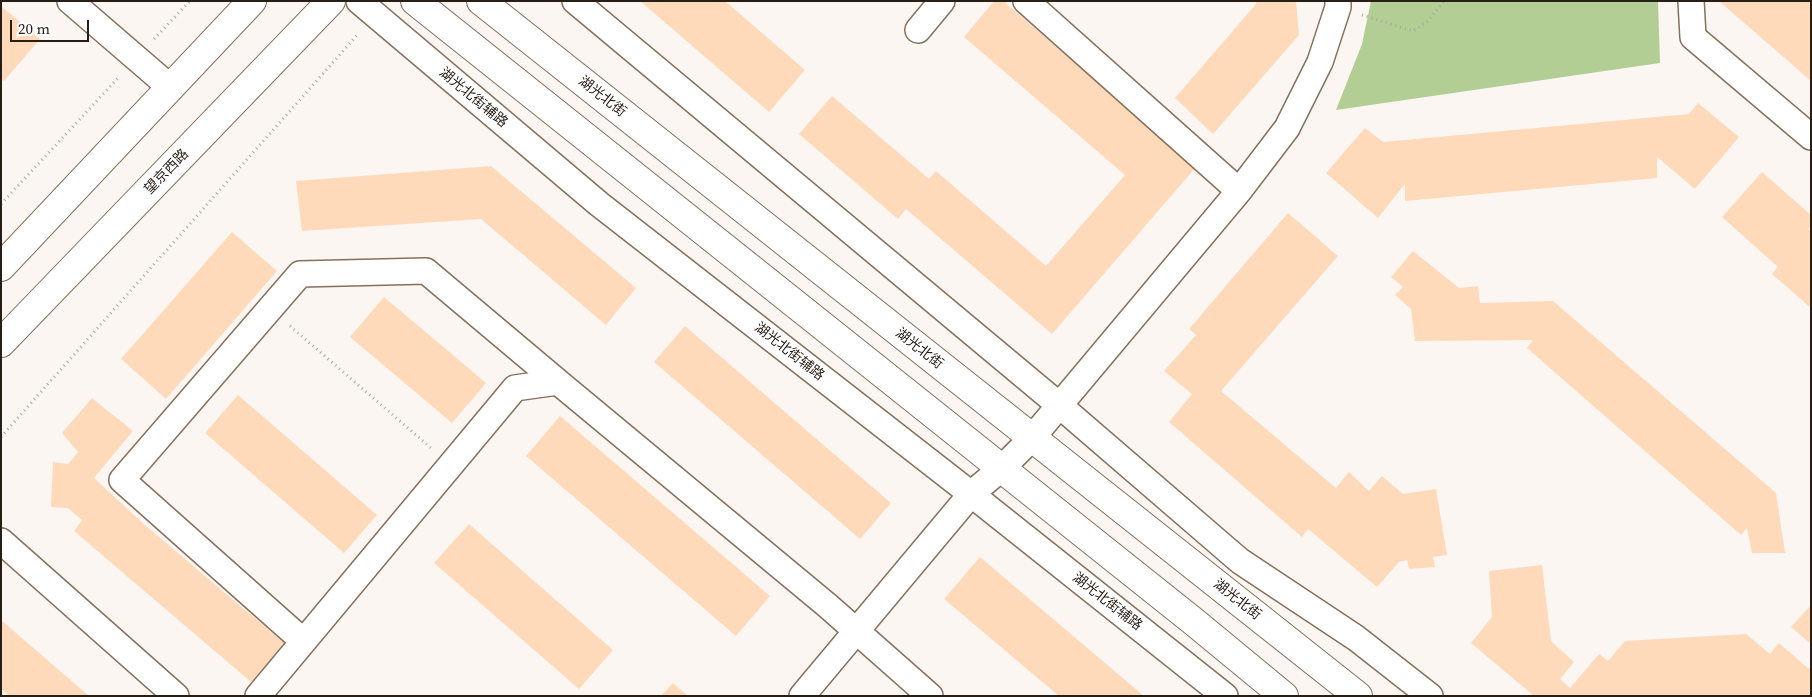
<!DOCTYPE html>
<html>
<head>
<meta charset="utf-8">
<style>
	body { margin:0 }
	#map { position:relative; width:1812px; height:697px; overflow:hidden; background:#fbf6f2; font-family:"Source Serif 4",serif }
	canvas { display:block }
	.frame { position:absolute; inset:0; border:2px solid #271e16; pointer-events:none }
	.scale { position:absolute; left:10px; top:20px; width:79px; height:22px; box-sizing:border-box; border:2px solid #271e16; border-top:0; padding-left:6px; font-size:15px; line-height:18px; white-space:nowrap; color:#271e16; -webkit-text-stroke:4px #fff; paint-order:stroke }
</style>
</head>
<body>
<div id="map">
<canvas width="1812" height="697"></canvas>
<div class="frame"></div>
<div class="scale">20 m</div>
</div>
<script>
const ctx = document.querySelector('canvas').getContext('2d');
ctx.lineJoin = 'round';
function fillPath(path, color) {
  ctx.fillStyle = color;
  ctx.fill(path, 'evenodd');
}
function trace(path, color, width, dash) {
  ctx.strokeStyle = color;
  ctx.lineWidth = width;
  ctx.lineCap = dash ? 'butt' : 'round';
  ctx.setLineDash(dash || []);
  ctx.stroke(path);
}
function drawText(font, color, halo, rows, align = 'center') {
  ctx.font = font + ' "Source Serif 4","Noto Sans SC",serif';
  ctx.lineWidth = 5;
  ctx.setLineDash([]);
  ctx.textBaseline = 'middle';
  ctx.strokeStyle = halo;
  ctx.fillStyle = color;
  for (const [text, x, y, turn = 0] of rows) {
    ctx.save();
    ctx.translate(x, y);
    ctx.rotate((+turn || 0) * Math.PI / 180);
    ctx.textAlign = isNaN(turn) ? turn : align;
    if (halo) ctx.strokeText(text, 0, 0);
    ctx.fillText(text, 0, 0);
    ctx.restore();
  }
}
const green = new Path2D(`
	M1371 1H1658L1660 63 1336 110 1362 44Z`);
const building = new Path2D(`
	M640 1H725L805 70 769 112Z
	M994 1H1003L1196 167 1052 334 906 209 898 219 799 134 832 96 929 179 936 171 1046 266 1125 175 964 37Z
	M1256 1H1296L1299 35 1213 134 1175 98 1256 4Z
	M1719 1H1811V81Z
	M1 6 40 39 4 81 1 79Z
	M1698 103 1739 137 1695 189 1657 157V178L1405 201V184L1378 218 1326 173 1365 128 1383 142 1689 114Z
	M491 166 636 288 606 325 481 219 302 231 296 181Z
	M1762 172 1811 215V226L1808 229 1811 231V308L1772 274 1778 267 1722 217Z
	M1288 213 1338 256 1221 391 1336 488 1349 472 1369 491 1382 476 1403 494 1436 489 1447 555 1433 557 1435 567 1409 569 1407 560 1399 562 1377 587 1308 529 1302 537 1169 422 1192 394 1164 371 1196 335 1189 329Z
	M232 232 277 271 166 399 121 359Z
	M1413 251 1459 288 1478 286 1480 303 1553 301 1776 493 1785 553H1752L1747 528 1741 535 1527 348 1533 340 1415 341 1411 309 1395 295 1403 287 1391 277Z
	M384 297 486 383 452 423 350 337Z
	M685 326 891 503 860 539 654 362Z
	M238 395 377 515 344 553 205 433Z
	M92 398 133 431 94 478 146 526 284 643 251 682 74 531 82 520 68 508 51 507 53 462 68 464 78 452 62 433Z
	M560 416 770 596 736 636 526 456Z
	M469 524 613 650 579 689 434 563Z
	M980 557 1144 696H1059L944 599Z
	M1542 565 1551 641 1574 662 1560 679 1570 688 1599 654 1608 661 1625 641 1746 634 1770 654 1779 643 1809 669 1811 666V696H1534L1471 643 1492 617 1489 571Z
	M1811 605V644L1791 627Z
	M1 620 89 696H9L1 689Z
	M673 683 688 696H661Z`);
const path = new Path2D(`
	M1362 15 1413 31 1427 22 1444 1
	M154 39 190 1
	M1 204 119 77
	M290 326 431 448
	M1 437 359 33`);
const street = new Path2D(`
	M70 1 171 88
	M359 1 599 204 971 494 1225 696
	M575 1 1059 405 1240 561 1356 638 1430 696
	M1026 1 1239 191
	M1691 1 1693 37 1811 137
	M918 30 942 1
	M1 541 176 696
	M303 641 122 480 300 274 426 271 558 382
	M258 696 515 388 558 382 828 606 930 696
	M802 696 971 494 1002 468 1032 438 1239 191 1287 128 1320 62 1338 7V1`);
const secondary = new Path2D(`
	M415 1 1193 621 1284 696
	M481 1 1358 696`);
const primary = new Path2D(`
	M1 267 252 1
	M1 343 331 1`);
const streetNames = [
	["湖光北街",602,97,38],
	["湖光北街辅路",473,98,40],
	["望京西路",167,172,-46],
	["湖光北街",919,349,38],
	["湖光北街辅路",789,352,38],
	["湖光北街",1237,600,38],
	["湖光北街辅路",1107,602,38]
];
fillPath(green, '#b2ce95');
fillPath(building, '#fedaba');
trace(street, '#86705c', 28);
trace(secondary, '#86705c', 30);
trace(primary, '#86705c', 30);
trace(path, '#aca6a0', 3, [1, 4]);
trace(street, '#fff', 25);
trace(secondary, '#fff', 28);
trace(primary, '#fff', 28);
drawText('14px', '#271e16', '#fff', streetNames);
</script>
</body>
</html>
